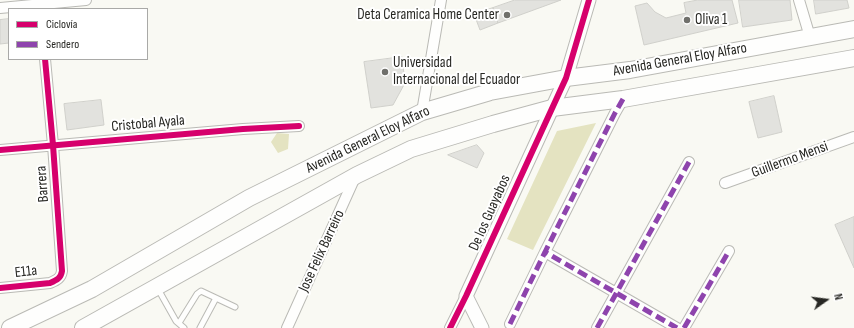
<!DOCTYPE html>
<html>
<head>
<meta charset="utf-8">
<style>
	body { margin:0 }
	#map { position:relative; width:854px; height:328px; overflow:hidden; background:#f9f9f3; font-family:"Sofia Sans Condensed",sans-serif }
	canvas { display:block }
	.legend { position:absolute; left:8px; top:8px; width:140px; height:52px; box-sizing:border-box; background:#fff; border:1px solid #a9a9a7; margin:0; padding:5px 7px; list-style:none; font-size:12px; color:#272723 }
	.legend li { display:flex; align-items:center; gap:8px; height:20px }
	.legend b { width:20px; border:1px solid #a9a9a7 }
	.north { position:absolute; left:806px; top:280px; width:40px; height:40px; -webkit-text-stroke:3px #fff; paint-order:stroke; rotate:76deg; font-size:11px; font-weight:700; line-height:16px; text-align:center; color:#272723 }
	.north::after { content:''; display:block; margin:auto; width:14px; height:18px; background:#272723; clip-path:polygon(50% 0,100% 100%,50% 72%,0 100%) }
</style>
</head>
<body>
<div id="map">
<canvas width="854" height="328"></canvas>
<ul class="legend">
<li><b style="height:5px;background:#d6006c"></b>Ciclovía</li>
<li><b style="height:5px;background:#8e44ad"></b>Sendero</li>
</ul>
<div class="north">N</div>
</div>
<script>
const ctx = document.querySelector('canvas').getContext('2d');
ctx.lineJoin = 'round';
function fillPath(path, color) {
  ctx.fillStyle = color;
  ctx.fill(path, 'evenodd');
}
function trace(path, color, width, dash) {
  ctx.strokeStyle = color;
  ctx.lineWidth = width;
  ctx.lineCap = dash ? 'butt' : 'round';
  ctx.setLineDash(dash || []);
  ctx.stroke(path);
}
function drawText(font, color, halo, rows, align = 'center') {
  ctx.font = font + ' "Sofia Sans Condensed",sans-serif';
  ctx.lineWidth = 4;
  ctx.setLineDash([]);
  ctx.textBaseline = 'middle';
  ctx.strokeStyle = halo;
  ctx.fillStyle = color;
  for (const [text, x, y, turn = 0] of rows) {
    ctx.save();
    ctx.translate(x, y);
    ctx.rotate((+turn || 0) * Math.PI / 180);
    ctx.textAlign = isNaN(turn) ? turn : align;
    if (halo) ctx.strokeText(text, 0, 0);
    ctx.fillText(text, 0, 0);
    ctx.restore();
  }
}
const green = new Path2D(`
	M596 123 533 250 507 239 557 131Z
	M277 133 289 134 288 149 278 153 271 142Z`);
const building = new Path2D(`
	M515 0H561L498 23 493 8Z
	M698 0H732L738 23 644 45 635 6 647 3 655 12 666 18 686 13 684 3Z
	M739 0H790L792 20 743 27Z
	M814 0H847L849 8 816 14Z
	M493 8 498 23 480 30 474 14Z
	M9 19V43L0 44V20Z
	M402 57 405 83 393 105 371 108 364 62Z
	M774 96 782 132 758 138 749 102Z
	M101 100 104 125 67 130 64 104Z
	M477 145 484 153 477 168 448 155Z
	M854 217V268L835 225Z`);
const service = new Path2D(`
	M158 289 176 321 184 328
	M179 323 197 294 201 291 235 307
	M200 328 216 298`);
const minor = new Path2D(`
	M799 0 810 37
	M0 8 86 0
	M623 99 615 113 545 252 677 328
	M422 112 441 0
	M0 150 243 129 299 126
	M725 183 854 137
	M0 288 50 283C57 280 61 278 62 271L53 145 45 59
	M510 324 545 252
	M287 328 356 175
	M450 328 466 296
	M597 328 689 162
	M684 328 729 251`);
const tertiary = new Path2D(`
	M482 328 466 296 566 78 589 0`);
const primary = new Path2D(`
	M10 328 92 289 249 198 422 112 490 92 566 78 630 70 854 29
	M83 328 357 175 411 149 493 124 552 108 623 99 854 58`);
const quiet = new Path2D(`
	M623 99 615 113 545 252 677 328
	M510 324 545 252
	M597 328 689 162
	M684 328 729 251`);
const cycleway = new Path2D(`
	M0 150 243 129 299 126
	M0 288 50 283C57 280 61 278 62 271L53 145 45 59
	M450 328 466 296 566 78 589 0`);
const markers = [
	[507,15,4,"#70706c"],
	[687,20,4,"#70706c"],
	[385,72,4,"#70706c"]
];
const poiNames = [
	["Deta Ceramica Home Center",499,15,"right"],
	["Oliva 1",695,20],
	["Universidad",393,63],
	["Internacional del Ecuador",393,80]
];
const streetNames = [
	["Avenida General Eloy Alfaro",680,60,-10],
	["Cristobal Ayala",148,124,-5],
	["Avenida General Eloy Alfaro",368,140,-26],
	["Guillermo Mensi",790,160,-20],
	["Barrera",43,184,-94],
	["De los Guayabos",490,213,-66],
	["Jose Felix Barreiro",322,251,-65],
	["E11a",26,272,-6]
];
fillPath(green, '#e4e3c1');
fillPath(building, '#e2e2de');
trace(building, '#d0d0cb', 1);
trace(service, '#babab5', 7);
trace(minor, '#babab5', 12);
trace(tertiary, '#babab5', 15);
trace(primary, '#babab5', 18);
trace(service, '#fefefd', 5);
trace(minor, '#fefefd', 10);
trace(tertiary, '#fefefd', 13);
trace(primary, '#fefefd', 16);
trace(quiet, '#8e44ad', 5, [10, 5]);
trace(cycleway, '#d6006c', 6);
for (const [x, y, r, color] of markers) {
  const dot = new Path2D();
  dot.arc(x, y, r, 0, 2 * Math.PI);
  ctx.fillStyle = color;
  ctx.fill(dot);
  trace(dot, '#fff', 1.5);
}
drawText('15px', '#272723', '#fff', poiNames, 'left');
drawText('15px', '#272723', '#fff', streetNames);
</script>
</body>
</html>
